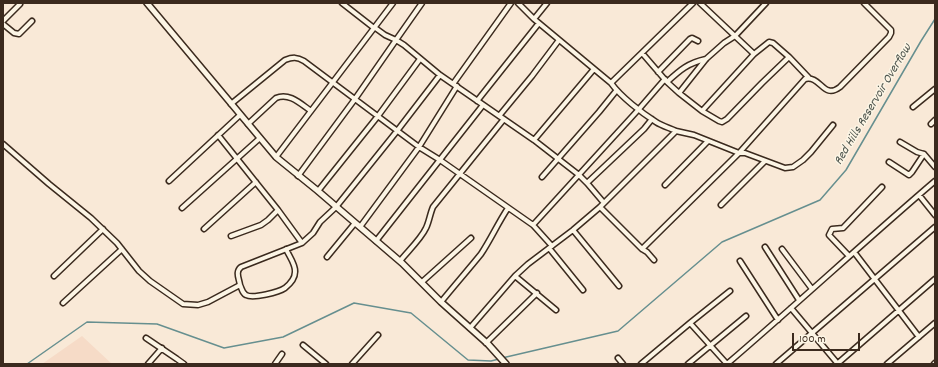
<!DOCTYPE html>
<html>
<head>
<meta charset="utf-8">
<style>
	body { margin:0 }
	#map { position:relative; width:938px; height:367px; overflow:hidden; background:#f9e9d7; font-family:Dekko,sans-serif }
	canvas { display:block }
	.frame { position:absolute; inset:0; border:4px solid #3b2a1e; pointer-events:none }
	.scale { position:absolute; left:792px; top:333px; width:68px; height:18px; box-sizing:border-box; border:2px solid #3b2a1e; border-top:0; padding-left:5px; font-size:12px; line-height:14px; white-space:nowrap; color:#3b2a1e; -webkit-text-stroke:3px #fcf5e5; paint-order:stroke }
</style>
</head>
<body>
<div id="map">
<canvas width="938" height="367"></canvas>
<div class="frame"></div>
<div class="scale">100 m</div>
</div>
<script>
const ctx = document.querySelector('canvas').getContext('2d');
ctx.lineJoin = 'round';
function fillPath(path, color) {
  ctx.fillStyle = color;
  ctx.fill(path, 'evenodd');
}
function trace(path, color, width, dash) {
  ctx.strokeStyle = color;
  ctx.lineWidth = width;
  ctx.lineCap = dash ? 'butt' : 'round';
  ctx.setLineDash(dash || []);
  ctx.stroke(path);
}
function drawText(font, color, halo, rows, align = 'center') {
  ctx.font = font + ' Dekko,sans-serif';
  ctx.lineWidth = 3;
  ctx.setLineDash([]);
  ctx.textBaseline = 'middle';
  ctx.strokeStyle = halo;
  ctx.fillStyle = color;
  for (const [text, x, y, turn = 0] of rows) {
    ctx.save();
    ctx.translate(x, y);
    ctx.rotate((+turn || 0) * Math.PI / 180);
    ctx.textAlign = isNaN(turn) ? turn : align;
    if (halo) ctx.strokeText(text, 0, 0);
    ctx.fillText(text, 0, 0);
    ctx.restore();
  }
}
const built = new Path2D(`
	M82 336 112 364H42Z`);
const stream = new Path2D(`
	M502 358 618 331 722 242 820 200 846 170 921 41 935 19
	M27 364 87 322 157 324 224 348 283 337 354 303 411 313 468 360 491 361 499 359`);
const minor = new Path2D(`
	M342 3 374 28
	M700 3 754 54
	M534 19 547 3
	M3 21 20 4
	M3 24 14 33 19 34 32 21
	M374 27 385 35 396 40 404 45 440 75 534 140 579 175 587 183 604 203
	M642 53 667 82 679 93 702 111 719 121 722 122 727 119 762 83 789 57 809 78
	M658 72 690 39 692 38 698 41
	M667 82C680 70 688 63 706 59
	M611 83 693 3
	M453 84 511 3
	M679 93 706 59 724 43 735 36 766 3
	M477 101 539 23
	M231 104 285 60C293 57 297 57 304 61L419 147 440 160 533 225 552 246
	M913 107 935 89
	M702 111 754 54 769 42 773 43 789 57
	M499 116 532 76 559 40
	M248 124 276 98C289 92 301 104 311 111
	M931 124 935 120
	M676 131 694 135 739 153H745L785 168 793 167 803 160 811 152 833 125
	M218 135 278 210 302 243
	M534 140 594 69
	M900 142 917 152 924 154 935 167
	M3 144 49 184 91 218 117 243 139 271 150 281 183 304 198 305 208 302 240 285C239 278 235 272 241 267L302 243 313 233 320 222 336 207
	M276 157 393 3
	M889 162 909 175 912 172 924 154
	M298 176 355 99 396 40 422 3
	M542 177 599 112 616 91
	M169 181 240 115
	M587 183 644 129 652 119
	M665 185 708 141
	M318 191 378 116 420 59
	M919 195 935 215
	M721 205 765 161
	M336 207 397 131 440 75
	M600 207 642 249 647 252 654 260
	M182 208 260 138
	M533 225 639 109 665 79
	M360 227 419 147 457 86
	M204 229 256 182
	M573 230 619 286
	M231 236 261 225 268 220 278 210
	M376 241 483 105
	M765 247 799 300
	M549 248 583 290
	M642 249 739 153 805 79C821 75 823 100 840 87L889 37 891 33V30L864 3
	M782 249 812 289
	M854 252 919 337
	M849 256 829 235 832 229 843 228 882 187
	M327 257 355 223
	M400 261C407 252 421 239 426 228 429 222 430 214 433 207L504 119
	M740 261 778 320
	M54 276 103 229
	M515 276 556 310
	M422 282 471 238
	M240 285C242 289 242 293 246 295 253 299 279 292 285 288 290 284 295 279 295 272 296 265 289 256 286 249
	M441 302C454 286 468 270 481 254 491 239 498 223 508 208
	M63 303 122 249
	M791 308 838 364
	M690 323 727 364
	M470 328 515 276 528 264 573 230 600 207 676 131C670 128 662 126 656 122 642 113 621 97 611 83L534 19 518 3
	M146 338 177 359 184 364
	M486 343 537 293
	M303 345 326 364
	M618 358 623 364
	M148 364 162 348
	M275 364 282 354
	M352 364 378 335
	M641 364 690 323 730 291
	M688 364 746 316
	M727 364C797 304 865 241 935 181
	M776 364 935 227
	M837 364 935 279
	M887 364 935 323
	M934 364 935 363`);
const tertiary = new Path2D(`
	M147 3 276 157 318 191 402 263 441 302 488 344 506 364`);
const waterNames = [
	["Red Hills Reservoir Overflow",874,105,-59]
];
fillPath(built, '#f6dbc7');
trace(stream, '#668f8f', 1.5);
trace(minor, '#3b2a1e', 7);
trace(tertiary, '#3b2a1e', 8);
trace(minor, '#fcf5e5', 4);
trace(tertiary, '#fcf5e5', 5);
drawText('italic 13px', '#4d544d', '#fcf5e5', waterNames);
</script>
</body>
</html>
